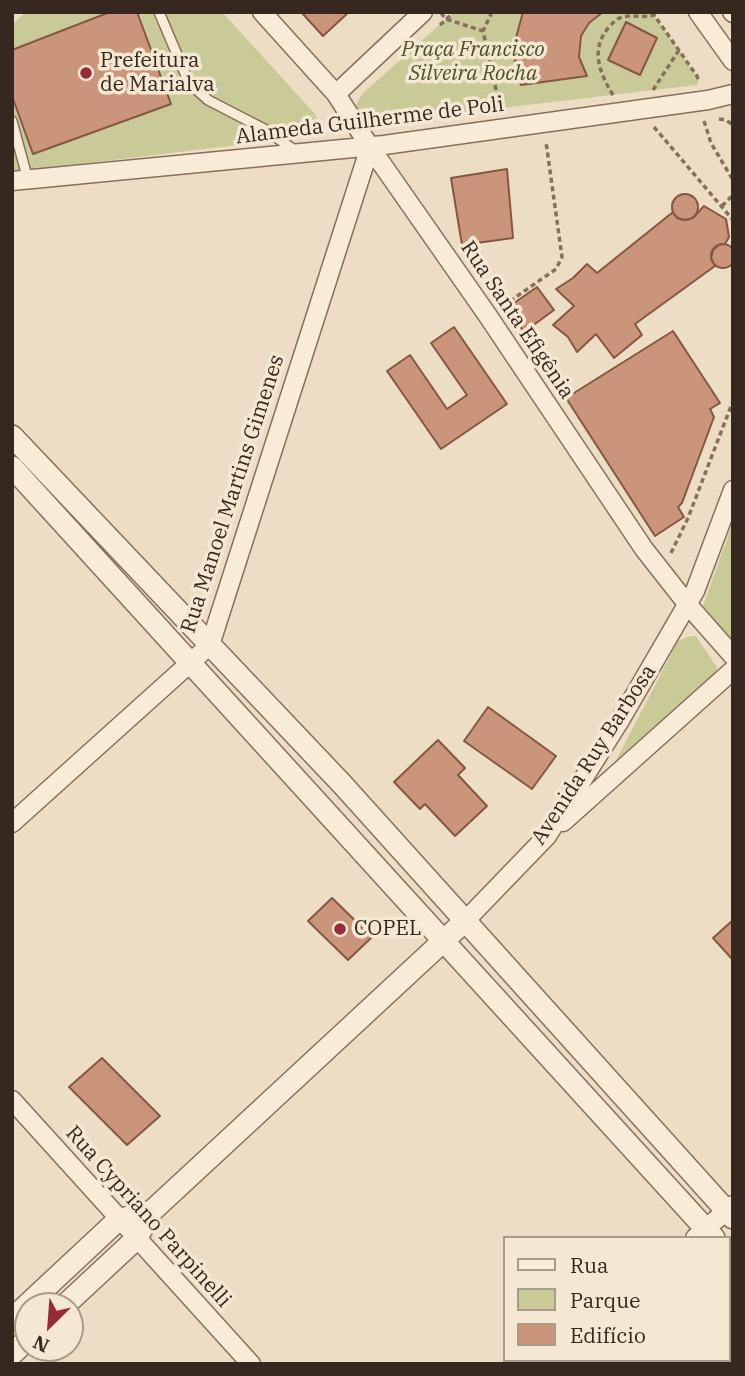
<!DOCTYPE html>
<html>
<head>
<meta charset="utf-8">
<style>
	body { margin:0 }
	#map { position:relative; width:745px; height:1376px; overflow:hidden; background:#edddc4; font-family:"IBM Plex Serif",serif }
	canvas { display:block }
	.frame { position:absolute; inset:0; border:14px solid #37281f; pointer-events:none }
	.legend { position:absolute; left:503px; top:1236px; width:228px; height:126px; box-sizing:border-box; background:#f4e8d3; border:2px solid #a89b8b; margin:0; padding:9px 12px; list-style:none; font-size:21px; color:#37281f }
	.legend li { display:flex; align-items:center; gap:14px; height:35px }
	.legend b { width:35px; border:2px solid #a89b8b }
	.north { position:absolute; left:14px; top:1292px; width:70px; height:70px; box-sizing:border-box; background:#f4e8d3; border:2px solid #a89b8b; border-radius:50%; rotate:205deg; font-size:19px; font-weight:700; line-height:28px; text-align:center; color:#37281f }
	.north::after { content:''; display:block; margin:auto; width:24px; height:32px; background:#942d36; clip-path:polygon(50% 0,100% 100%,50% 72%,0 100%) }
</style>
</head>
<body>
<div id="map">
<canvas width="745" height="1376"></canvas>
<div class="frame"></div>
<ul class="legend">
<li><b style="height:9px;background:#f8ebd7"></b>Rua</li>
<li><b style="height:19px;background:#c9ca98"></b>Parque</li>
<li><b style="height:19px;background:#ca957b"></b>Edifício</li>
</ul>
<div class="north">N</div>
</div>
<script>
const ctx = document.querySelector('canvas').getContext('2d');
ctx.lineJoin = 'round';
function fillPath(path, color) {
  ctx.fillStyle = color;
  ctx.fill(path, 'evenodd');
}
function trace(path, color, width, dash) {
  ctx.strokeStyle = color;
  ctx.lineWidth = width;
  ctx.lineCap = dash ? 'butt' : 'round';
  ctx.setLineDash(dash || []);
  ctx.stroke(path);
}
function drawText(font, color, halo, rows, align = 'center') {
  ctx.font = font + ' "IBM Plex Serif",serif';
  ctx.lineWidth = 7;
  ctx.setLineDash([]);
  ctx.textBaseline = 'middle';
  ctx.strokeStyle = halo;
  ctx.fillStyle = color;
  for (const [text, x, y, turn = 0] of rows) {
    ctx.save();
    ctx.translate(x, y);
    ctx.rotate((+turn || 0) * Math.PI / 180);
    ctx.textAlign = isNaN(turn) ? turn : align;
    if (halo) ctx.strokeText(text, 0, 0);
    ctx.fillText(text, 0, 0);
    ctx.restore();
  }
}
const green = new Path2D(`
	M26 12H222L315 114 320 124C318 133 314 135 305 137L12 172V25Z
	M454 12H652L699 79 697 85 374 123 360 116 356 105 362 94Z
	M733 522V646L702 620 708 611 703 606Z
	M690 636H696L718 669 716 672 660 727 610 772 678 641Z`);
const building = new Path2D(`
	M110 12H137L171 104 33 154 12 96V50Z
	M301 12H349L323 36Z
	M523 12H603L589 23 581 36 579 57 587 76 521 85 515 64 514 45Z
	M626 22 657 38 640 75 608 60Z
	M507 169 513 238 462 245 451 178Z
	M672 207a13 13 0 1 1 26 0a13 13 0 1 1-26 0Z
	M704 206 726 219 729 237 725 244 719 245 713 250 711 258 715 266 635 324 642 335 614 358 596 334 577 352 568 337 553 325 574 306 556 289 573 278 587 264 597 273 673 212 677 218 685 220 693 218Z
	M711 256a12 12 0 1 1 24 0a12 12 0 1 1-24 0Z
	M537 287 554 310 524 332 507 308Z
	M454 327 507 404 441 449 387 371 410 355 447 409 467 395 431 343Z
	M673 331 720 403 710 409 714 417 682 503 678 507 684 517 655 536 566 398Z
	M488 707 556 756 532 789 464 741Z
	M438 740 465 768 458 775 487 806 455 836 425 804 420 809 394 782Z
	M332 898 372 937 348 960 308 921Z
	M733 920V960L713 938Z
	M102 1058 160 1116 127 1145 69 1087Z`);
const path = new Path2D(`
	M492 12 483 31 501 112
	M652 12 697 76 699 82
	M441 13 446 19 483 31
	M440 25 454 12
	M653 90 679 50
	M613 95C599 72 590 49 609 27 613 23 616 19 622 17 634 14 649 20 660 12
	M719 119 726 120 733 125
	M704 121 711 143 733 180
	M377 123 435 116
	M654 127 733 220
	M722 206 733 195
	M503 306 556 269 562 257 546 142
	M671 553 688 518 733 401`);
const service = new Path2D(`
	M159 12 187 78 198 91 208 100 266 130 297 152
	M12 121 28 180`);
const minor = new Path2D(`
	M262 12 336 94 370 147 488 316 644 549 688 605 733 656
	M698 12 733 61
	M732 12 733 13
	M336 94 423 12
	M12 181 384 145 708 100 733 94
	M563 822 733 670
	M12 823 210 645 370 147
	M466 920 547 836 619 722 695 591 733 490
	M12 1100 251 1364
	M695 1238 733 1205
	M559 1364 563 1360`);
const tertiary = new Path2D(`
	M12 436 342 784 733 1218
	M12 467 714 1238
	M729 1254 733 1258
	M64 1306 136 1239 152 1211 466 920
	M12 1319 118 1220 152 1211
	M12 1354 28 1339`);
const markers = [
	[86,73,7,"#942d36"],
	[340,929,7,"#942d36"]
];
const parkNames = [
	["Praça Francisco",473,50],
	["Silveira Rocha",473,74]
];
const poiNames = [
	["Prefeitura",100,61],
	["de Marialva",100,85],
	["COPEL",354,929]
];
const streetNames = [
	["Alameda Guilherme de Poli",370,121,-7],
	["Rua Santa Efigênia",517,320,56],
	["Rua Manoel Martins Gimenes",233,494,-72],
	["Avenida Ruy Barbosa",594,755,-57],
	["Rua Cypriano Parpinelli",148,1217,48]
];
fillPath(green, '#c9ca98');
fillPath(building, '#ca957b');
trace(building, '#855742', 2);
trace(service, '#876f5b', 12);
trace(minor, '#876f5b', 21);
trace(tertiary, '#876f5b', 24);
trace(path, '#876f5b', 3.5, [5, 3.5]);
trace(service, '#f8ebd7', 9);
trace(minor, '#f8ebd7', 18);
trace(tertiary, '#f8ebd7', 21);
for (const [x, y, r, color] of markers) {
  const dot = new Path2D();
  dot.arc(x, y, r, 0, 2 * Math.PI);
  ctx.fillStyle = color;
  ctx.fill(dot);
  trace(dot, '#f4e8d3', 2.5);
}
drawText('italic 21px', '#4b5326', '#f4e8d3', parkNames);
drawText('21px', '#37281f', '#f4e8d3', poiNames, 'left');
drawText('21px', '#37281f', '#f4e8d3', streetNames);
</script>
</body>
</html>
